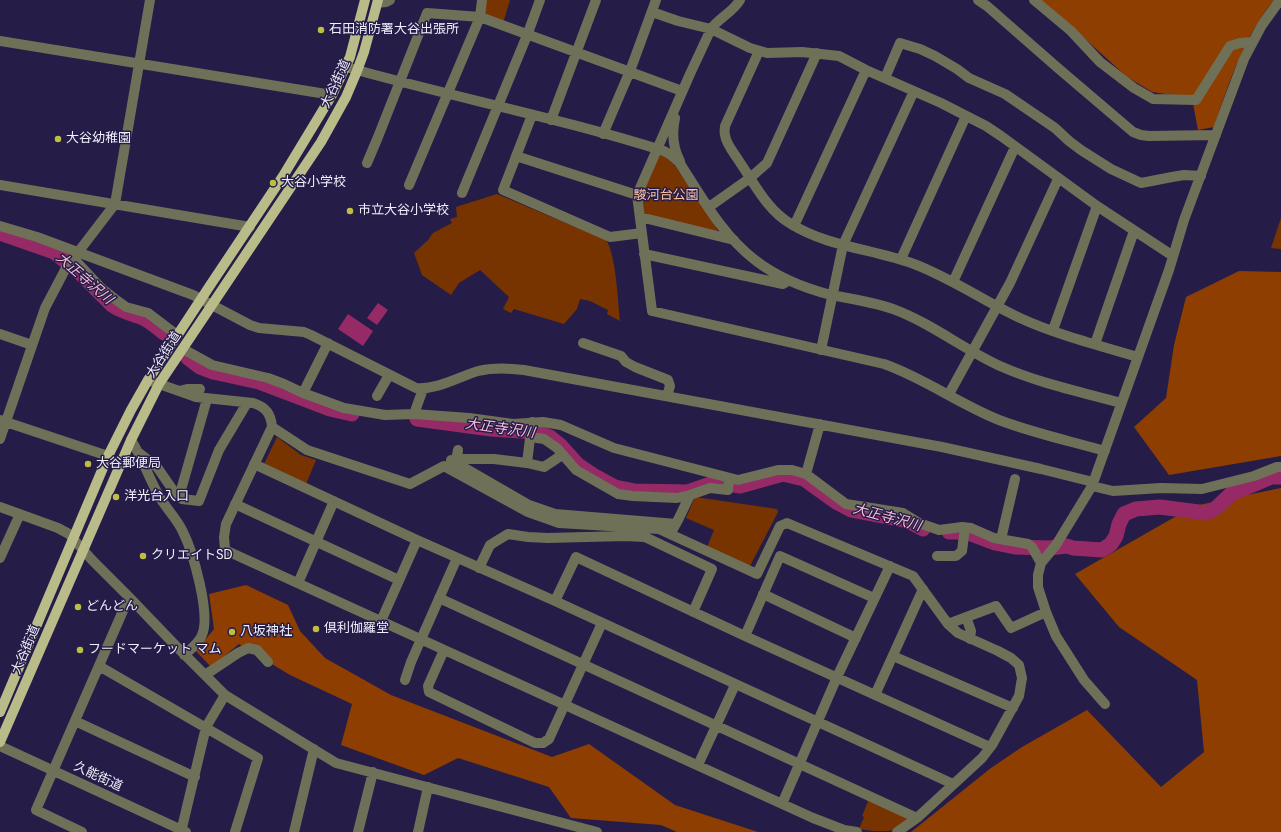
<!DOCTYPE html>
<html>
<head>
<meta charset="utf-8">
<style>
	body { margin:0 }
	canvas { display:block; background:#251c48 }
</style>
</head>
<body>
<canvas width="1281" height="832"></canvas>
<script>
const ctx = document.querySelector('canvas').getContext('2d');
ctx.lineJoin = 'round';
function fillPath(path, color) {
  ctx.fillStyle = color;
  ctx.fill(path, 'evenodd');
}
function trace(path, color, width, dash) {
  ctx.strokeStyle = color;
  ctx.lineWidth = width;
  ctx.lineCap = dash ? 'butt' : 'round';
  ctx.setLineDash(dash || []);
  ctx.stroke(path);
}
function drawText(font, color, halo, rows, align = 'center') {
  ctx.font = font + ' "DM Sans","Noto Sans JP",sans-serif';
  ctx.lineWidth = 3;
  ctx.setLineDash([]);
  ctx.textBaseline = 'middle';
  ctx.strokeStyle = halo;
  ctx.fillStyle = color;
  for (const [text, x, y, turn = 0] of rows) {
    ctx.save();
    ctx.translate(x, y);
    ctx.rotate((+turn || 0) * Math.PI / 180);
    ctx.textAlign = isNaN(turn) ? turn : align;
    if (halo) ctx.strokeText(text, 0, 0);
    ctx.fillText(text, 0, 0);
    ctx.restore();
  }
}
const green = new Path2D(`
	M484 0H510L503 23 485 17Z
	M661 154 668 157 676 167 718 230 715 233 643 216 639 196 657 156Z
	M497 194 606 240C616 254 618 302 620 321L607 314 608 310 590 301 580 299 577 309 564 324 514 309 511 313 503 309 509 297 480 270 459 283 451 295 422 275 414 253 428 240 433 233 452 223 450 219 457 217 456 207Z
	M1281 218V249L1271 248Z
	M277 437 301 455 316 460 306 484 264 464Z
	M695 497 777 509 778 512 750 566 707 547 714 530 686 518Z
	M869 799 907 816 908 821C904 823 899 828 895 830 884 832 870 831 859 829L864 817 862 816Z`);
const forest = new Path2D(`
	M1039 0H1274C1244 37 1229 82 1214 127L1198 130 1192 98 1152 92 1126 76 1073 28Z
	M1239 271 1281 272V456L1169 475 1134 427 1166 398 1174 345 1186 297Z
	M1281 488V832H911L991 768 1022 747 1087 710 1161 787 1204 752 1197 680 1119 627 1075 574 1194 506Z
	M246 585 288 605 300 631 325 658 391 695 552 757 589 744 675 805 758 832H677L661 825 571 818 549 787 458 758 424 775 341 745 352 704 290 675 239 644 211 667 196 651 214 629 209 594Z`);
const water = new Path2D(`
	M378 303 388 310 377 325 367 318Z
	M348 314 373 331 363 346 338 329Z`);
const river = new Path2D(`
	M0 233 54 252 80 273 112 305C123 313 135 314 145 319 152 323 158 328 164 333
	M188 358 200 367 213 372 259 382 330 409 352 414
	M417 419 491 429 536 432 550 437 560 445 578 465 593 475 615 487 635 491 687 492 716 482 740 486 783 474 804 479 836 502 851 510 908 521 923 529
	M949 532H966L995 543 1015 547 1049 548 1067 546 1073 548 1102 550 1111 544 1116 536 1119 524 1124 514 1136 509 1160 507 1206 513 1215 509 1231 494 1271 477H1281`);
const minor = new Path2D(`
	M740 0C733 12 719 18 711 29L690 74 637 195 652 311 884 364C924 378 959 404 999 420 1033 433 1070 441 1105 451
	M978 0 987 6 1059 69 1133 132 1141 135 1149 136 1216 135
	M1034 0 1071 31 1100 62 1134 88 1153 99 1196 100 1230 46 1240 43 1252 42
	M377 3 386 2 390 0
	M652 12 678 21 711 29 750 48 767 53 802 52 839 56 866 70 941 103 986 126 1001 136 1097 206 1173 256
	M0 41 332 95
	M759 51 725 126C725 128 724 132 725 135 726 144 734 153 739 161 754 183 767 210 791 224 828 247 873 249 914 264 951 278 984 301 1020 318 1057 335 1098 345 1137 357
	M346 67C452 97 560 118 664 151L671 155 679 162C701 196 722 235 755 260 778 278 804 288 831 295 852 299 873 302 893 309 931 323 963 349 1000 366 1038 383 1081 392 1121 403
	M885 78 900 43 920 49 935 56 957 69 969 78 1005 94 1055 128 1069 141 1081 150 1111 169 1141 183 1172 177 1184 175 1201 176
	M532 115 503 190 610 237 642 233
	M675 118C672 132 673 148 680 161
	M551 120 596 0
	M603 134 630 71 656 0
	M516 156 637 195
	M367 163 378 137 427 13 480 17 682 91
	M0 185 250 227
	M409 185 480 17 482 0
	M462 193 528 33 540 0
	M709 207 750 178 767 163 817 53
	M640 217 734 240
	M0 226 37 237 193 295 250 325 259 328 304 332 311 335 416 388C437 390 458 377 478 371 494 367 509 368 524 370L942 447 1041 469 1093 482
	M794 226 866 70
	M644 254 783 284 788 281
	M73 258 101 288 115 299 126 307 148 313 177 335
	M901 259 966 116
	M953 282 1015 147
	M1053 330 1097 206
	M0 334 32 345
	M583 343 621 356 626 362 635 367 668 380 670 386 667 396
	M1095 344 1134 231
	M183 349 212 365 268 378 284 384 303 393 328 343
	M821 350 843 245 914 91
	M148 380 196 397 253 403C266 407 271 414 272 427L226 524 224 537 225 550 813 818 844 830 857 832
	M423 389 414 414 469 418 513 424 543 422 561 425 614 448 738 480 778 470H792L806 474 846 504 903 513 919 523 939 530 962 527 971 528 994 538 1028 544 1032 547 1041 563
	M179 391 187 389H200
	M303 393 344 408 385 415 414 414
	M949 394 1010 283 1058 179
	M377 396 389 375
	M0 420 108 456
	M272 427 307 450 410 484 444 466 528 512 559 523 659 529 757 574 780 526 787 523 913 576 948 624 958 633 998 651 1011 658 1019 665 1022 678 1019 696 992 745 982 758 917 818 897 832
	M531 437 544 439 557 448 576 470 618 494 633 496 677 498 690 495 710 488 728 490 729 479
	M0 439 45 308 66 268 115 204 150 0
	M131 440C142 457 148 476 158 494 165 508 177 518 183 532 193 552 211 614 202 635 199 643 191 649 184 655
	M458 450 457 455 461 459H494L527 463 544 467 562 455
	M139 453 157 467 177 496 182 499 199 501 219 450 247 403
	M451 460 529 505 555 514 676 524
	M527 463 532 422
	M254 464 417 540 555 601 953 784
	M806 474 820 424
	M1092 486 1113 491 1161 488 1202 489 1254 476 1277 467H1281
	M179 497 207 399
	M235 504 399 580
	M0 507 58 528 69 534 92 560 129 597 176 646 225 695 336 763 597 832
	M673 529 679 518 690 495
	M1001 539 1015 479
	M937 556H956L962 551 965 528
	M0 558 20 514
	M479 568 490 545 508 534 528 537 548 538 625 536 645 537 712 569 693 612
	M298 583 334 501
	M763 594 856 638
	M439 598 917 818
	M555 601 576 557 745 636 990 747
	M966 617 971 631 970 639
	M381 621 417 540
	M948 624 996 606 1011 628 1046 612
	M745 636 780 556 874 598
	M444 650 428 686 429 692 535 743H543L549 739 602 623
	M893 656 1013 708
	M99 666 258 758 235 832
	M205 675 238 653 248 648 257 650 268 662
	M405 680 411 662 457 558
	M875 695 923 589
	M1105 704 1084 680 1056 636 1046 612 1038 587V575L1041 563 1056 545 1092 486 1169 270 1184 220 1244 59 1262 25 1280 0
	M75 721 195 777
	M0 746 186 832
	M698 765 735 685
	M782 804 837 677 890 566
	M82 832 36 810 129 597
	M181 832 206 727 225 695
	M294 832 314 749
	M358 832 373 772
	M418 832 428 787`);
const major = new Path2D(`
	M0 712 108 456 131 410 148 380 209 287 283 176 332 95 350 57 365 0
	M0 742 131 440 159 384 321 142 346 97 357 71 364 52 378 0`);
const markers = [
	[321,30,4,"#bebf42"],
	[58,139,4,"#bebf42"],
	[273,183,4,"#bebf42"],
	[350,211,4,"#bebf42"],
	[88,464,4,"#bebf42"],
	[116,497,4,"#bebf42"],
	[143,556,4,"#bebf42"],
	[78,607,4,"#bebf42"],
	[316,629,4,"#bebf42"],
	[232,632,4,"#bebf42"],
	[80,650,4,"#bebf42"]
];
const poiNames = [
	["石田消防署大谷出張所",329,30],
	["大谷幼稚園",66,139],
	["大谷小学校",281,183],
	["市立大谷小学校",358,211],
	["大谷郵便局",96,464],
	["洋光台入口",124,497],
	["クリエイトSD",151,556],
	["どんどん",86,607],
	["倶利伽羅堂",324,629],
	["八坂神社",240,632],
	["フードマーケット マム",88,650]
];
const streetNames = [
	["大谷街道",336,84,-65],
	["大谷街道",164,355,-57],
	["大谷街道",26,650,-67],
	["久能街道",98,777,25]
];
const parkNames = [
	["駿河台公園",666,196]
];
const waterNames = [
	["大正寺沢川",84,279,41],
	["大正寺沢川",500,429,8],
	["大正寺沢川",887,518,15]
];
fillPath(green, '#783400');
fillPath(forest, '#8d3e00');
fillPath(water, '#952a67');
trace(river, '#952a67', 15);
trace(minor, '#6f7058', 10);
trace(major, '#b9bb89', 10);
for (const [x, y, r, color] of markers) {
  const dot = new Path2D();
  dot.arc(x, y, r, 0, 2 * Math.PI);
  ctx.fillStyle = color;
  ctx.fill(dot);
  trace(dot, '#251c48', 1.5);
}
drawText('13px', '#f0effb', '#251c48', poiNames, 'left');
drawText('13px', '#f0effb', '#251c48', streetNames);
drawText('13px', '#fac4a6', '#251c48', parkNames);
drawText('italic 14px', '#f6bcd7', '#251c48', waterNames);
</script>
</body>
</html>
